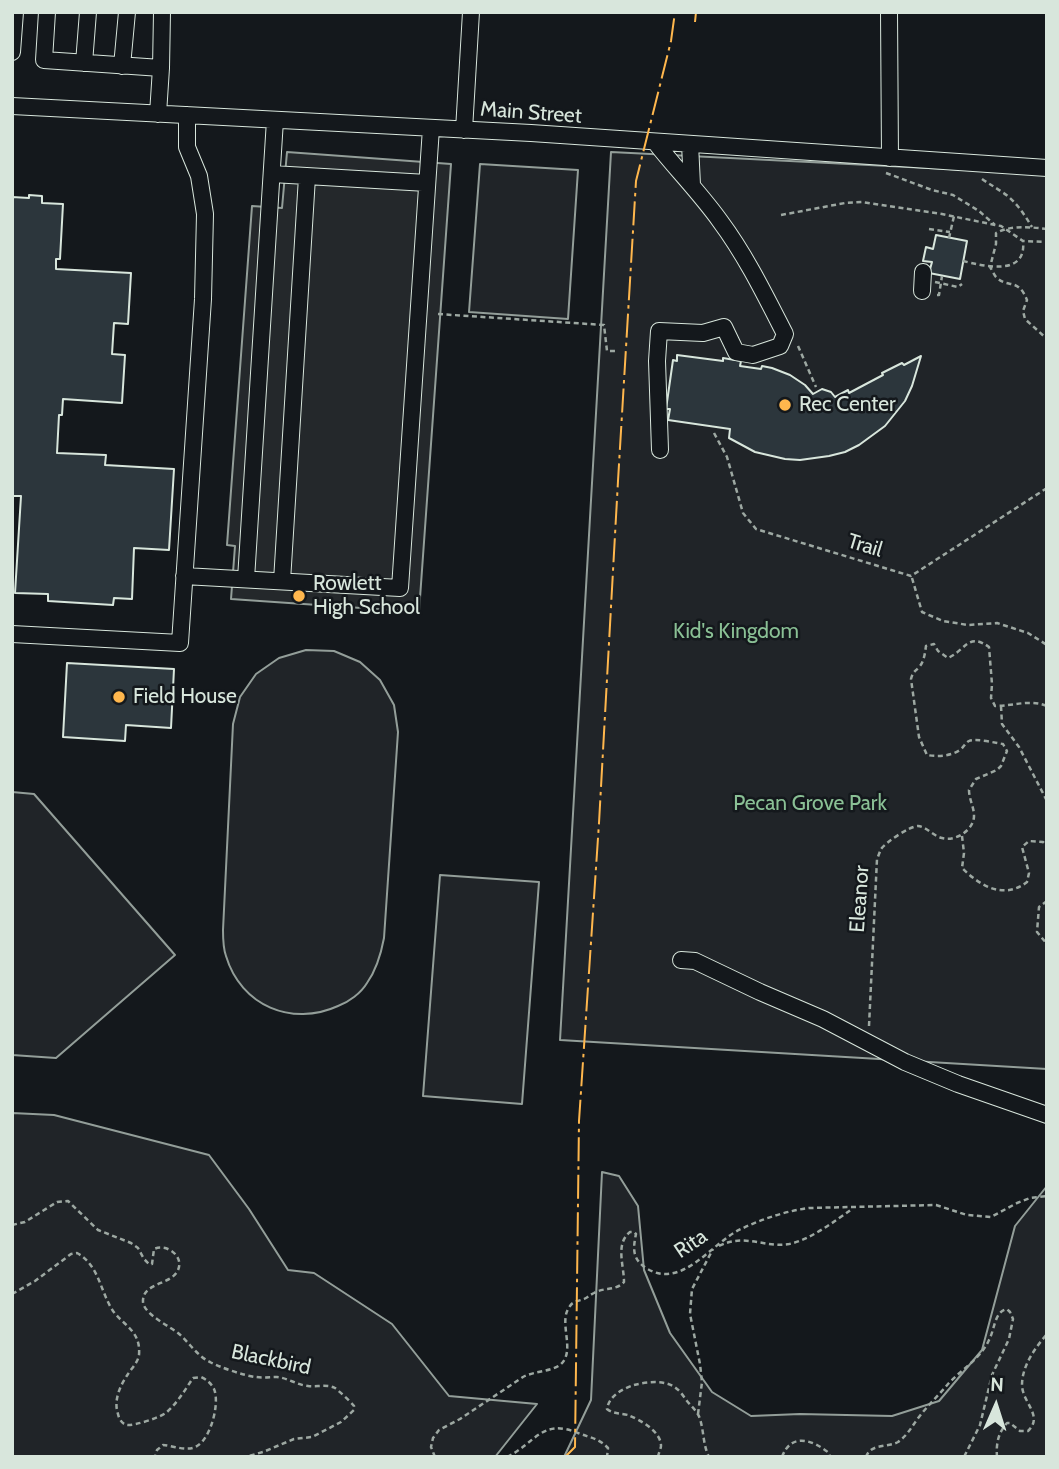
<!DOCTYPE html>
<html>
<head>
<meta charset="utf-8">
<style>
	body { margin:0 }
	#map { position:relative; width:1059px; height:1469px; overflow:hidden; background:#14181c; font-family:Cabin,sans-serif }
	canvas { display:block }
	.frame { position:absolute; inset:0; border:14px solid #d8e6dc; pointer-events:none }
	.north { position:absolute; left:961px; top:1371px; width:70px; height:70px; -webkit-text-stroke:5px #14181c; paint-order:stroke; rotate:3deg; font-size:19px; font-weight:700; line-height:28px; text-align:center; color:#d8e6dc }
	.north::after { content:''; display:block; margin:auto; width:24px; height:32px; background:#d8e6dc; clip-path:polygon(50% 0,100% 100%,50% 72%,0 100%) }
</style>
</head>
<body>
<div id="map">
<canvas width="1059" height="1469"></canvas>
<div class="frame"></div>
<div class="north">N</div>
</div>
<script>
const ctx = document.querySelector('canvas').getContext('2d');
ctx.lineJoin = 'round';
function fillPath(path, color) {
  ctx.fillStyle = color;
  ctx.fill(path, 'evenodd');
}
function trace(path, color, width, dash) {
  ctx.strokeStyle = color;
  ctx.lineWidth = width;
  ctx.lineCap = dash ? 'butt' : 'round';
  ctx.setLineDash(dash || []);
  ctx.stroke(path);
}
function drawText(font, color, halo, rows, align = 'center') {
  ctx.font = font + ' Cabin,sans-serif';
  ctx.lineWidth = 5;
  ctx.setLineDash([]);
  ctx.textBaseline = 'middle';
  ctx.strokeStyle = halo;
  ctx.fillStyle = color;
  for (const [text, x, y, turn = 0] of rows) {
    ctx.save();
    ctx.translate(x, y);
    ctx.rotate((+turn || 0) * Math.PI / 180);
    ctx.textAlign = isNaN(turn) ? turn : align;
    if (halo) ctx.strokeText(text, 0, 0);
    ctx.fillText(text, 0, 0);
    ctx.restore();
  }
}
const green = new Path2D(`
	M611 152 1047 174V1069L560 1040Z
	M480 164 578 170 568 319 469 312Z
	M306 650 334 651 360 662 380 680 394 705 398 732 384 938C381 954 377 969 367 983 361 993 349 1002 338 1006 292 1027 241 1006 226 956 223 948 223 938 223 930L233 724 240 697 256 674 279 658Z
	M12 792 34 794 175 955 56 1058 12 1055Z
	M440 875 539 882 522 1104 423 1096Z
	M12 1113 54 1115 209 1155 249 1209 288 1270 314 1273 392 1324 449 1396 537 1404 495 1457H12Z
	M602 1172 619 1176 638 1206 644 1270 670 1333 712 1392 751 1416 800 1414 892 1416 939 1401 982 1350 1015 1226 1047 1186V1457H564L591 1400Z`);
const parking = new Path2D(`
	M287 152 451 164 419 612 231 599 235 546 227 545 252 206 282 208Z`);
const building = new Path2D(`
	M29 195 42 196V203L63 204 60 259H56V269L131 273 128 324 114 323 112 354 125 355 122 403 63 399 62 415H59L57 453 106 455 105 465 174 469 169 550 134 548 132 599 114 598 113 605 48 601V594L15 593 21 496H12V197L29 198Z
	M936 235 967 241 960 279 929 273 932 262 923 261 926 247 933 249Z
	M677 355 723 361V358L741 361 740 366 761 369 762 366 772 368 790 375 805 385 813 394 822 389 831 392 835 397 848 390 849 393 883 375 882 373 902 363 904 365 921 356 912 386 905 401 885 426 859 445 845 452 829 456 800 460 785 459 755 452 729 438 730 429 668 420 670 409H666L673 360 677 361Z
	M67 663 174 669 171 728 126 725 125 741 63 737Z`);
const path = new Path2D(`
	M886 173 932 190 953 195 979 211 995 225
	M982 179C989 184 995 187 1002 192 1015 200 1024 214 1032 227
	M781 215 845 203 862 202 942 214 995 225 1001 226 1023 241 1047 242
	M929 229 950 232
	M1047 229C1030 227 1011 225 996 233V244L990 267C991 268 994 275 996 277 1008 289 1018 277 1027 300L1023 311 1025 319 1047 339
	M949 238 954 216
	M963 261C984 266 1027 277 1023 241
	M935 282 958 287 962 284
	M937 295H939L942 276
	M438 314 604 325 607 351H615
	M798 346 816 387
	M714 433 727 457 743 513 756 529 911 576 1047 488
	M912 578 922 612 943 621 968 625 997 623 1028 633 1047 645
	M1001 706 1002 724 1019 747 1047 801
	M962 836 964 853 962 868C980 886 1004 900 1027 882L1029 873 1022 847 1029 841 1043 842 1047 846
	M1047 901 1039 907 1037 932 1047 944
	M869 1026 877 859C878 857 880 851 881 849 886 842 910 826 918 826 927 827 933 836 942 838 955 842 974 830 974 816 974 807 969 799 969 790L976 779 997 770 1001 766 1007 751 1003 744C996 743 975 738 969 741 965 743 964 747 960 750 951 756 938 757 927 755L919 737 911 679C913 671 915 672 920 666 924 661 925 653 926 646L934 644 938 651 948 658C966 650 968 632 989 647L992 684 991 698 995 706C1014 706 1029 699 1047 706
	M12 1225 25 1222 57 1202 68 1201 98 1230 131 1243 138 1248 144 1259 149 1264H152L154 1249C167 1243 186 1257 177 1272 169 1285 142 1283 143 1302 144 1314 169 1326 178 1333 189 1342 197 1356 210 1362 219 1367 245 1376 256 1377 263 1378 270 1377 277 1377 288 1378 297 1385 308 1386 317 1387 327 1384 335 1388 339 1391 351 1402 354 1406V1410L341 1422 312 1437 294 1439 263 1452 245 1457
	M719 1246C745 1233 764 1248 789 1244 810 1240 835 1221 852 1209
	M12 1294 35 1281 71 1254 77 1253C99 1265 100 1291 113 1311 124 1326 141 1331 139 1355 138 1362 132 1368 128 1374 121 1384 113 1400 118 1414 119 1419 122 1424 127 1425 134 1426 162 1417 167 1412 178 1402 185 1390 193 1378L201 1377C207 1380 211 1383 214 1389 220 1403 211 1438 197 1446 188 1452 174 1446 163 1445L157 1450 155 1457
	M698 1414 702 1382 700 1364 690 1314 692 1289 713 1249
	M435 1457 431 1447 433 1438 439 1430 460 1419 523 1377C534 1371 550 1372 560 1365 577 1351 557 1322 570 1306 573 1301 579 1301 584 1299 588 1297 590 1295 594 1293 604 1287 616 1291 624 1282 624 1265 615 1244 630 1232H634L636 1234C633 1248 632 1259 646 1268 682 1291 712 1242 741 1229 762 1219 786 1211 809 1208L936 1205 967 1215 991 1217 1017 1203 1030 1198 1047 1196
	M507 1457C536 1443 541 1418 578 1433 591 1438 598 1438 608 1448L607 1457
	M658 1457C658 1455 661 1448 661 1446 661 1431 640 1420 628 1415 620 1413 613 1414 607 1409 609 1396 622 1389 634 1385 647 1382 666 1379 677 1389 681 1392 684 1397 687 1401 692 1407 698 1412 700 1419 704 1432 703 1445 709 1457
	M782 1457C791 1432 813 1440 829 1453L830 1457
	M866 1457C871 1443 887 1448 898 1442 908 1435 912 1426 919 1417 928 1405 939 1395 948 1384 962 1369 981 1358 989 1340 995 1329 994 1312 1007 1309L1010 1312 1013 1319 1009 1339 992 1375 980 1425 964 1457
	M997 1457C996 1444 998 1433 1007 1423H1010L1020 1431H1028C1044 1416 1022 1402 1022 1385 1022 1366 1035 1348 1047 1334`);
const minor = new Path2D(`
	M47 12 44 60 161 68
	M889 12 890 158
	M12 52 15 12
	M84 63 88 12
	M122 66 127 12
	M12 106 531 133 1047 168
	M158 114 161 68 162 12
	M464 130 471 12
	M655 142C676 169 700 193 720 221 746 256 765 295 785 334L780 346 753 355 736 352 724 327 703 333 659 331 657 361 660 450
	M690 144 692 185
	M272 174 427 183
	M922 291 923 272
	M184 576 400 588 431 128
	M246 579 275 120
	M282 581 307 177
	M12 634 180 643 203 299 205 214 199 176 187 147V115
	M681 960 695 961 760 992 823 1019 905 1062 958 1084 1047 1115`);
const power = new Path2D(`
	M695 22 696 12
	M565 1457 575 1447 579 1121 599 823 618 481 636 181 671 41 675 12`);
const markers = [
	[785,405,7,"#ffb74d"],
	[299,596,7,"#ffb74d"],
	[119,697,7,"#ffb74d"]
];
const streetNames = [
	["Main Street",531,113,4],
	["Trail",865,546,17],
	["Eleanor",860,899,-86],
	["Rita",691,1244,-34],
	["Blackbird",271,1360,12]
];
const poiNames = [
	["Rec Center",799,405],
	["Rowlett",313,584],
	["High School",313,608],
	["Field House",133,697]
];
const parkNames = [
	["Kid's Kingdom",736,632],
	["Pecan Grove Park",810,804]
];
fillPath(green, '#202428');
trace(green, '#939e99', 2);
fillPath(parking, '#24282b');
trace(parking, '#939e99', 2);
fillPath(building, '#2c363c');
trace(building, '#d8e6dc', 2);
trace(minor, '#d8e6dc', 18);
trace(path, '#9da8a2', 2.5, [5, 3.5]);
trace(minor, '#14181c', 16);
trace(power, '#ffb74d', 2, [24, 5, 3.5, 5]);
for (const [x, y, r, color] of markers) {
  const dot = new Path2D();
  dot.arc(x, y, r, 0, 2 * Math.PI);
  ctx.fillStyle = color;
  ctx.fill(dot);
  trace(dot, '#14181c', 2.5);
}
drawText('21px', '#d8e6dc', '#14181c', streetNames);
drawText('21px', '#d8e6dc', '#14181c', poiNames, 'left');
drawText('21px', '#8ac095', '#14181c', parkNames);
</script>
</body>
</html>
